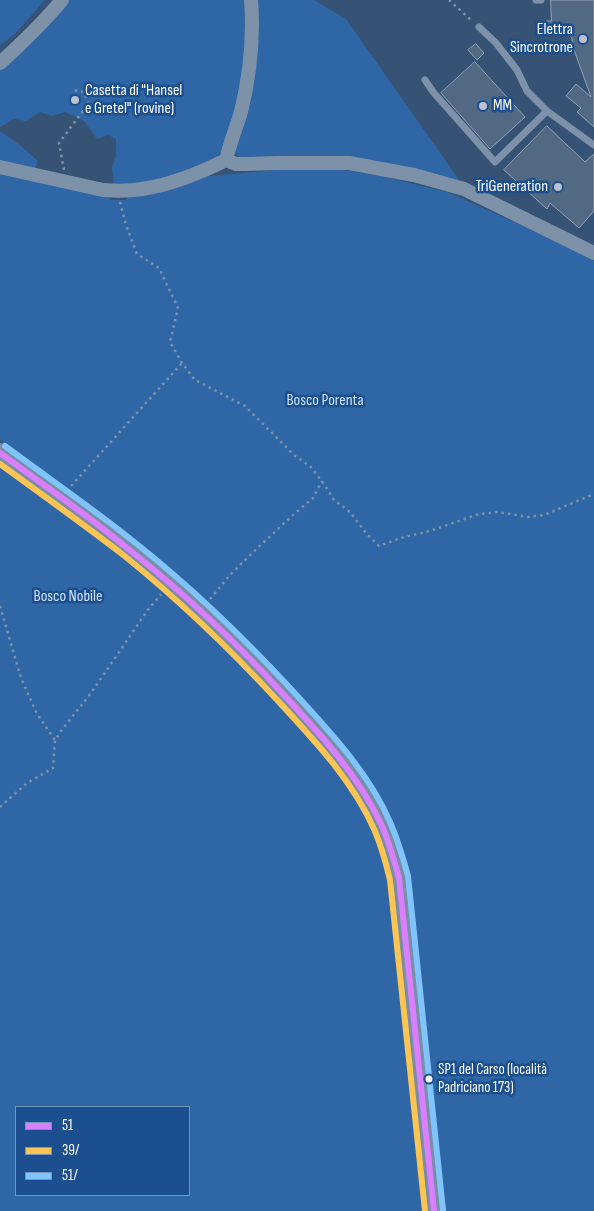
<!DOCTYPE html>
<html>
<head>
<meta charset="utf-8">
<style>
	body { margin:0 }
	#map { position:relative; width:594px; height:1211px; overflow:hidden; background:#365274; font-family:"Sofia Sans Condensed",sans-serif }
	canvas { display:block }
	.legend { position:absolute; left:15px; top:1106px; width:175px; height:90px; box-sizing:border-box; background:#1b4f8f; border:1px solid #7695bc; margin:0; padding:6px 9px; list-style:none; font-size:15px; color:#fff }
	.legend li { display:flex; align-items:center; gap:10px; height:25px }
	.legend b { width:25px; border:1px solid #7695bc }
</style>
</head>
<body>
<div id="map">
<canvas width="594" height="1211"></canvas>
<ul class="legend">
<li><b style="height:6px;background:#d880ff"></b>51</li>
<li><b style="height:6px;background:#fcc553"></b>39/</li>
<li><b style="height:6px;background:#80c4ff"></b>51/</li>
</ul>
</div>
<script>
const ctx = document.querySelector('canvas').getContext('2d');
ctx.lineJoin = 'round';
function fillPath(path, color) {
  ctx.fillStyle = color;
  ctx.fill(path, 'evenodd');
}
function trace(path, color, width, dash) {
  ctx.strokeStyle = color;
  ctx.lineWidth = width;
  ctx.lineCap = dash ? 'butt' : 'round';
  ctx.setLineDash(dash || []);
  ctx.stroke(path);
}
function drawText(font, color, halo, rows, align = 'center') {
  ctx.font = font + ' "Sofia Sans Condensed",sans-serif';
  ctx.lineWidth = 5;
  ctx.setLineDash([]);
  ctx.textBaseline = 'middle';
  ctx.strokeStyle = halo;
  ctx.fillStyle = color;
  for (const [text, x, y, turn = 0] of rows) {
    ctx.save();
    ctx.translate(x, y);
    ctx.rotate((+turn || 0) * Math.PI / 180);
    ctx.textAlign = isNaN(turn) ? turn : align;
    if (halo) ctx.strokeText(text, 0, 0);
    ctx.fillText(text, 0, 0);
    ctx.restore();
  }
}
const green = new Path2D(`
	M0 0H45L15 34 0 45Z
	M69 0H246L247 20 241 93 222 150 216 159 159 180 114 186 112 167 116 156V139L108 135 97 139 84 121 65 112 52 116 40 112 26 121 14 119 0 127V69C24 47 51 27 69 0Z
	M256 0H314L346 19 460 181 399 165 337 157 239 158 235 153Z
	M0 131 21 146 38 161 35 168 0 163Z
	M319 166 386 177 447 192 510 220 594 260V1211H441L386 814 105 522 0 440V172L107 195 111 200H126L128 195 198 177Z
	M0 462 97 533 210 628 295 718 360 798 389 867 426 1211H0ZM16 1107H189V1195H16Z`);
const building = new Path2D(`
	M551 0H594V127L577 112 581 108 566 96 576 84 591 97 573 47 571 31 546 32V21H551Z
	M476 44 484 53 477 60 468 50Z
	M475 62 525 117 490 149 441 93Z
	M547 126 585 162 594 154V211L579 228 550 203 547 209 504 170Z`);
const path = new Path2D(`
	M449 0 472 21
	M64 170 59 143 83 111H85L89 105 84 92 73 90
	M120 202 126 225 137 254 159 268 178 308 170 342 182 363 195 380 245 406 295 456 311 467 326 487 334 500 350 512 366 533 379 546 404 537 430 531 479 514 498 512 528 517 544 515 594 494
	M71 486 182 363
	M210 599 230 575 247 558 294 514 313 498 322 481
	M0 606 21 678 37 714 55 740
	M0 807 27 783 53 768 55 740 61 731 91 693 147 611 161 594`);
const lane = new Path2D(`
	M536 0H541
	M479 27 496 43 517 70 527 91 547 111
	M425 80 434 93 495 162 547 111 594 145`);
const street = new Path2D(`
	M0 63C22 43 43 23 62 0
	M226 160C230 143 236 128 241 112 250 75 254 38 251 0
	M0 167 103 190C116 191 130 191 142 189 169 185 202 172 226 160L236 164H246L277 163H349L414 175 464 189 594 253`);
const secondary = new Path2D(`
	M0 453C48 489 99 523 145 562 198 605 246 652 292 703 343 759 382 801 399 878L434 1211`);
const bus1 = new Path2D(`
	M0 453C42 484 86 514 127 548 184 593 236 642 284 695 321 735 358 775 381 824 389 841 394 860 399 878L434 1211`);
const bus2 = new Path2D(`
	M0 464C41 494 82 523 122 554 178 599 230 649 279 702 315 741 352 780 374 829 381 845 386 863 390 880L425 1211`);
const bus3 = new Path2D(`
	M5 446C48 478 92 508 133 541 190 586 242 636 291 689 328 730 368 771 390 822 398 840 403 858 408 876L443 1210`);
const markers = [
	[583,39,5,"#b9c2ce"],
	[75,100,5,"#b9c2ce"],
	[483,106,5,"#b9c2ce"],
	[558,187,5,"#b9c2ce"],
	[429,1079,4.5,"#fff"]
];
const busNames = [
	["SP1 del Carso (località",438,1070],
	["Padriciano 173)",438,1088]
];
const poiNames = [
	["Elettra",573,30],
	["Sincrotrone",573,48],
	["Casetta di \"Hansel",85,91,"left"],
	["e Gretel\" (rovine)",85,109,"left"],
	["MM",493,106,"left"],
	["TriGeneration",548,187]
];
const parkNames = [
	["Bosco Porenta",325,401],
	["Bosco Nobile",68,597]
];
fillPath(green, '#2f66a5');
fillPath(building, '#526984');
trace(building, '#92a2b6', 1);
trace(path, '#7d92a8', 2.5, [2.5, 4]);
trace(lane, '#7d92a8', 7);
trace(street, '#7d92a8', 14);
trace(secondary, '#798da4', 20);
trace(bus1, '#d880ff', 6);
trace(bus2, '#fcc553', 6);
trace(bus3, '#80c4ff', 6);
for (const [x, y, r, color] of markers) {
  const dot = new Path2D();
  dot.arc(x, y, r, 0, 2 * Math.PI);
  ctx.fillStyle = color;
  ctx.fill(dot);
  trace(dot, '#1b4f8f', 2);
}
drawText('15px', '#fff', '#1b4f8f', busNames, 'left');
drawText('16px', '#fff', '#1b4f8f', poiNames, 'right');
drawText('16px', '#cfe3fa', '#1b4f8f', parkNames);
</script>
</body>
</html>
